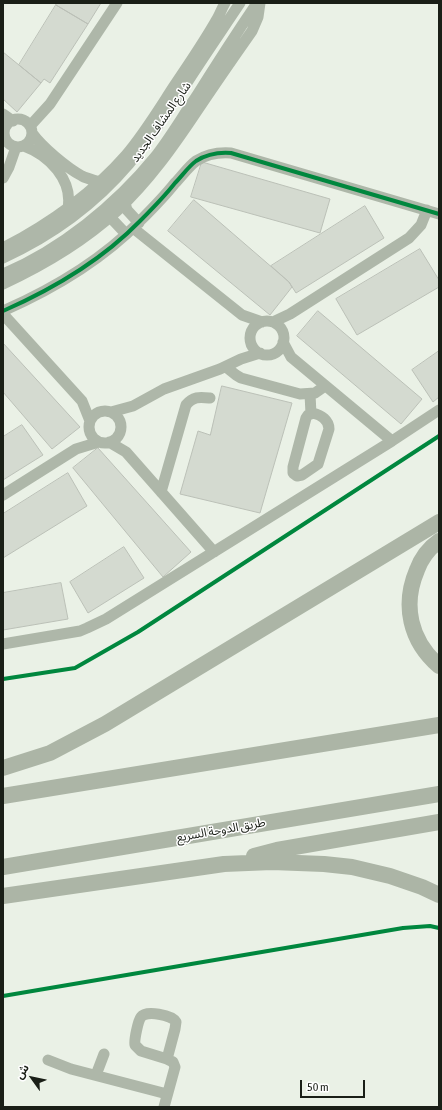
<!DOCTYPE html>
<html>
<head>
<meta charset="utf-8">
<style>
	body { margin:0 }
	#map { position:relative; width:442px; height:1110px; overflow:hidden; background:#eaf1e6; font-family:"Asap Condensed","Noto Sans Arabic",sans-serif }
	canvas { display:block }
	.frame { position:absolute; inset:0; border:4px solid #1a1f17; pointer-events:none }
	.north { position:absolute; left:12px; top:1058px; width:40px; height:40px; -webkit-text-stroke:3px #fff; paint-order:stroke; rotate:303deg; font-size:11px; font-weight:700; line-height:16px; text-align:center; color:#1a1f17 }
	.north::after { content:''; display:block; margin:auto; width:14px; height:18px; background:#1a1f17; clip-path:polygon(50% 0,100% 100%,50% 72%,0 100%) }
	.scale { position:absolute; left:300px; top:1080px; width:65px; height:18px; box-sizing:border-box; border:2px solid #1a1f17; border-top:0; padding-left:5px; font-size:12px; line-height:14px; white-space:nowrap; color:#1a1f17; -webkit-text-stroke:3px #fff; paint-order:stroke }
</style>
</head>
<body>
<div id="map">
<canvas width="442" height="1110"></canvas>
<div class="frame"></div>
<div class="north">ش</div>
<div class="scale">50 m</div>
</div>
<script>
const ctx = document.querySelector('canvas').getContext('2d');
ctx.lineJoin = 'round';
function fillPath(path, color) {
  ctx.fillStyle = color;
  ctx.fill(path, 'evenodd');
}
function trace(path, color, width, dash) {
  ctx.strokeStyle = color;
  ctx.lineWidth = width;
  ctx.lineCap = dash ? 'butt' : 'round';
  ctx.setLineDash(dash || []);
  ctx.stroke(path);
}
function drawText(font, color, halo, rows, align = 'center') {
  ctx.font = font + ' "Asap Condensed","Noto Sans Arabic",sans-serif';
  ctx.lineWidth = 3;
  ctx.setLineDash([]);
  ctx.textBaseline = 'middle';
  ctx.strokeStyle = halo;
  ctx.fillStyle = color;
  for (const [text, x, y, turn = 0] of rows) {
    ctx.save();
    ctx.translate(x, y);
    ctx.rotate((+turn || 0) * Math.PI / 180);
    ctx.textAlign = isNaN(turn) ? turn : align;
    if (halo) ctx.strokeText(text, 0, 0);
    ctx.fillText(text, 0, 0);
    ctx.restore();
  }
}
const building = new Path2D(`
	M57 3H101L88 24 56 5Z
	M56 5 88 24 50 83 44 79 41 83 19 65Z
	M3 52 41 83 17 112 3 99Z
	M202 162 330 199 320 233 191 197Z
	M194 200 289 282 292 287 270 315 168 231Z
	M365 206 384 238 296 293 289 282 271 266Z
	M420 249 439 280V287L357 335 336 299Z
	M318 311 422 399 401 424 297 336Z
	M3 343 80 427 52 449 3 392Z
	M439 351V397L433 402 412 370Z
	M222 386 292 403 260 513 180 494 198 431 210 435Z
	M22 425 43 455 3 480V437Z
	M98 448 191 552 163 577 73 468Z
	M68 473 87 506 3 558V514Z
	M124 547 144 578 88 613 70 582Z
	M61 583 68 619 3 630V593Z`);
const minor = new Path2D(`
	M3 114 13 121
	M4 133a14 14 0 1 1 28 0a14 14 0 1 1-28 0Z
	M30 126 50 104 117 3
	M32 133C42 147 67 168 82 176 88 179 94 180 100 182
	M24 146C49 155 73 180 68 208
	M3 178 9 167 16 147
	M125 203 127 210 139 223
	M110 217 126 234
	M133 228 242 315 262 322
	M3 248C49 224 91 195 126 155 144 134 159 109 174 86 189 64 204 42 217 19 220 14 222 8 225 3
	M3 258C51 236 95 204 129 164 148 141 164 116 181 92 200 62 220 33 240 3
	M3 274C60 250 116 205 155 157 170 138 182 117 196 97 216 65 236 34 257 3
	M3 284C44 265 84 241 117 211 149 181 173 147 197 111 215 84 233 58 252 31L258 17 260 3
	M3 311C53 289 102 260 140 221 152 209 164 197 175 183 182 176 188 167 196 161 207 154 218 152 231 153L439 214
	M3 314 82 401 90 421
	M250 338a17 17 0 1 1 34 0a17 17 0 1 1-34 0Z
	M273 322 290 314 409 238 421 225 427 210
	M283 342 291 357 392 441
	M226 367 236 375 241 378 300 394 315 393 325 386
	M310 394 311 414
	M89 427a16 16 0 1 1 32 0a16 16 0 1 1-32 0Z
	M111 412 133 406 164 389 220 369 241 359 260 353
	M313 413C321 415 329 420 329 429L318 464 302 475 297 476 293 473V467L306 418 308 415Z
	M109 442 126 452 214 552
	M161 492 186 405C193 396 200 397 210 398
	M3 495 76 449 99 442
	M3 644 80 631 87 628 106 619 392 441 439 410
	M48 1060 71 1069 167 1094
	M96 1075 104 1054
	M164 1107 175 1067 173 1062 167 1059 175 1029 176 1022C172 1015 146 1010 141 1017 138 1021 134 1040 135 1045L141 1051 167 1059`);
const highway = new Path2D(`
	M439 541C429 548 421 559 417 570 402 605 410 641 439 666
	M3 768 50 753 105 724 439 522
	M3 796 439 725
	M254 856 277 850 439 822
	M3 867 439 794
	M3 896 224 864 272 862 324 864 352 867 390 876 422 887 439 895`);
const cycleway = new Path2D(`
	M3 311C53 289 102 260 140 221 152 209 164 197 175 183 182 176 188 167 196 161 207 154 218 152 231 153L439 214
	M3 679 75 668 138 632 439 436
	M3 996 403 928 430 926 439 928`);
const streetNames = [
	["شارع المشاف الجديد",161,122,-55],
	["طريق الدوحة السريع",221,830,-10]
];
fillPath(building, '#d4dad0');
trace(building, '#bbc0b7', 1);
trace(minor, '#aeb7a9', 11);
trace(highway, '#acb5a6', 16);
trace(cycleway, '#00873e', 4);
drawText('12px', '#1a1f17', '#fff', streetNames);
</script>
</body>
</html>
